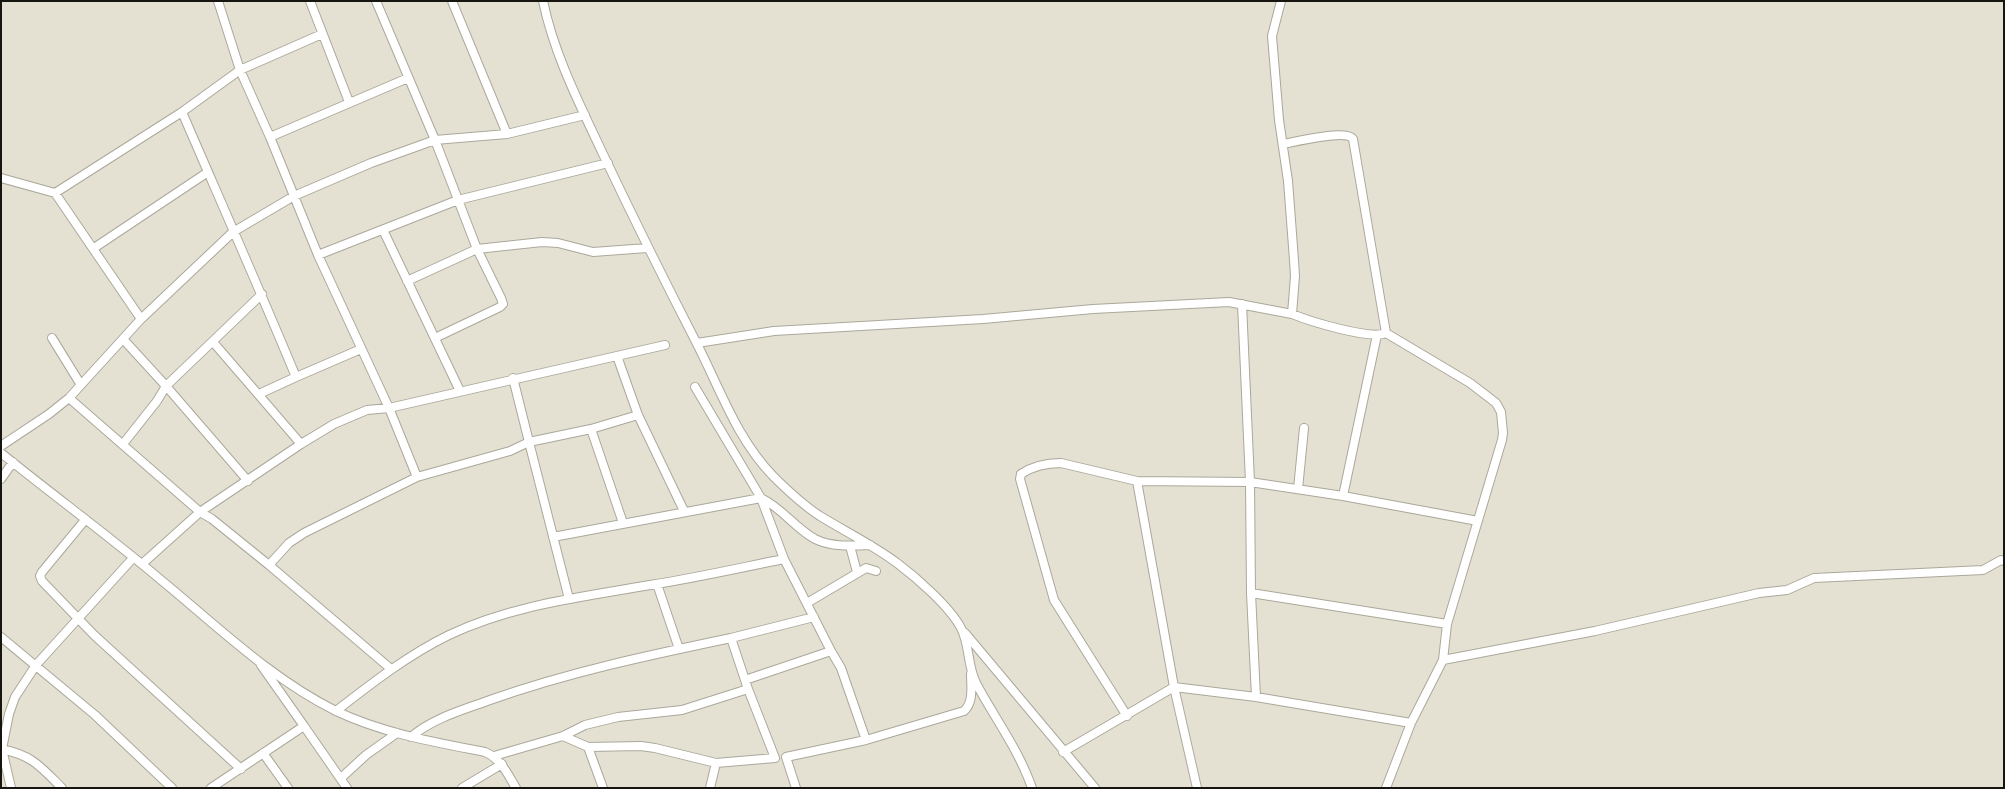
<!DOCTYPE html>
<html>
<head>
<meta charset="utf-8">
<style>
	body { margin:0 }
	#map { position:relative; width:2005px; height:789px; overflow:hidden; background:#e4e1d3; font-family:"Public Sans",sans-serif }
	canvas { display:block }
	.frame { position:absolute; inset:0; border:2px solid #161510; pointer-events:none }
</style>
</head>
<body>
<div id="map">
<canvas width="2005" height="789"></canvas>
<div class="frame"></div>
</div>
<script>
const ctx = document.querySelector('canvas').getContext('2d');
ctx.lineJoin = 'round';
function trace(path, color, width, dash) {
  ctx.strokeStyle = color;
  ctx.lineWidth = width;
  ctx.lineCap = dash ? 'butt' : 'round';
  ctx.setLineDash(dash || []);
  ctx.stroke(path);
}
const minor = new Path2D(`
	M218 1 240 70 322 34
	M310 1 349 102
	M376 1 435 140 477 249 542 242 558 243 593 252 647 248
	M452 1 507 134
	M543 1C554 54 579 103 602 152 632 215 663 278 695 340 719 386 736 438 773 476 787 490 803 505 820 516 846 532 873 545 897 563 917 578 950 607 961 628 970 645 967 665 976 683 995 719 1018 748 1032 788
	M182 112C220 200 259 288 296 377L361 349
	M270 137 408 78
	M1283 144C1295 142 1346 129 1353 139L1386 333
	M1 178 55 193 182 112 240 70 270 137 318 255 389 408 417 477 304 533 289 543 269 565
	M55 193 141 319
	M383 230 460 391
	M94 248 208 172
	M318 255 458 200 608 163
	M407 281 477 249 501 298 503 304 500 307 435 338
	M1242 304 1250 482 1251 593 1256 697
	M1292 314C1309 321 1370 340 1386 333L1470 383 1496 403 1501 412 1503 433 1502 440 1447 624 1443 660 1411 723 1386 788
	M52 338 81 385
	M123 339 166 386 248 481
	M213 342 301 444
	M697 343 774 331 983 319 1093 309 1229 302 1292 314 1295 276 1294 260 1288 181 1279 120 1272 36 1281 1
	M617 356 638 415 684 511
	M513 378 529 442 591 429 638 415
	M695 387 761 498 784 559 831 651 745 680
	M259 394 296 377
	M69 398 200 512 212 519 269 565 391 669
	M591 429 623 523
	M123 444 157 401 166 386 262 294
	M1 446 49 414 69 398 141 319 233 232 294 196 371 163 435 140 507 134 585 115
	M1 453C54 496 109 536 161 580 216 625 271 679 336 711 382 733 434 742 485 752 501 759 507 773 516 788
	M417 477 510 451 529 442 569 599
	M1 479 13 462
	M1137 481 1174 687 1197 788
	M1298 489 1304 428
	M1343 496 1377 335
	M85 520 42 572 40 576 42 581 94 635 241 769
	M553 537 761 498C782 508 795 528 815 539 831 547 851 546 870 545
	M850 546 857 572
	M142 564 200 512 301 444 334 424 367 410 389 408 665 345
	M657 584 679 649
	M1251 593 1447 624
	M807 603 866 568 876 571
	M965 633 1095 788
	M1 637 95 715 172 788
	M731 638 814 617
	M831 651 841 668 866 740
	M1443 660 1595 631 1759 593 1787 590 1814 578 1983 570 2001 560 2004 561
	M336 711C372 683 408 655 449 635 512 605 582 597 650 585 695 578 739 568 784 559
	M1127 716 1054 600 1020 479 1021 474C1033 466 1046 463 1061 463L1137 481 1250 482 1343 496 1478 521
	M304 726 347 788
	M563 736 588 747 641 746 655 748 716 763 775 758 748 689
	M411 737C433 718 463 710 490 700 569 672 650 655 731 638L748 689 682 710 618 717 585 725 563 736 494 756
	M588 747 603 788
	M1 749C32 755 41 767 62 788
	M1063 752 1174 687 1256 697 1411 723
	M263 753 288 788
	M341 778 366 755 397 733
	M11 788 2 749 9 714 15 697 36 665 133 558
	M211 788 304 726 261 665
	M462 788 502 764
	M710 788 716 763
	M796 788 786 757 866 740 964 711C974 702 971 686 971 674`);
trace(minor, '#aba89b', 10);
trace(minor, '#fff', 8);
</script>
</body>
</html>
